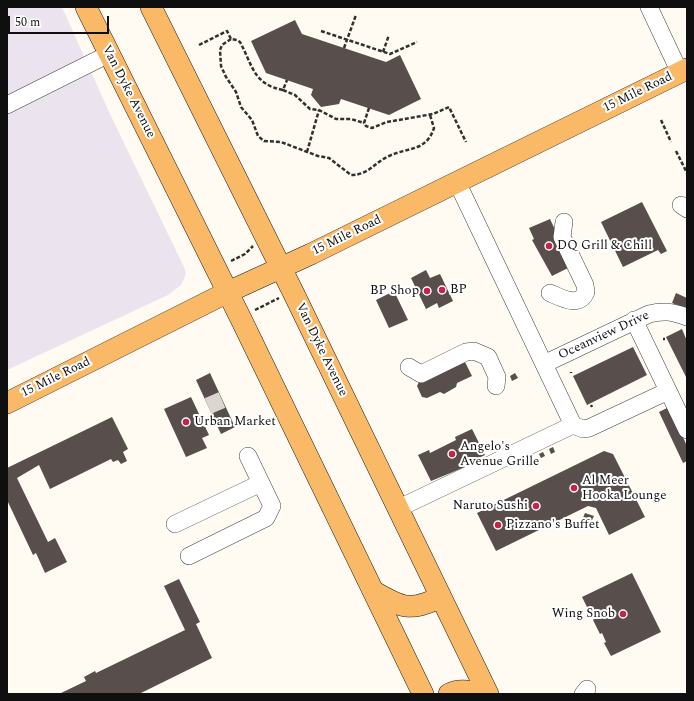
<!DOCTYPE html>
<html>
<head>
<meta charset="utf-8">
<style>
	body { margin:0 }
	#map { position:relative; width:694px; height:701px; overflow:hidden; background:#fffaf2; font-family:Spectral,serif }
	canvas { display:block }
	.frame { position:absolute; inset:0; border:8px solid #0f0f0f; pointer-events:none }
	.scale { position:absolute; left:8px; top:16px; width:101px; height:18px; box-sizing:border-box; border:2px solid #0f0f0f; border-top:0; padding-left:5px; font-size:12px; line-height:14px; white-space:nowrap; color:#0f0f0f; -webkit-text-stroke:3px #fff; paint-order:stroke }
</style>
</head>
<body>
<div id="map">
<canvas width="694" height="701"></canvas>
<div class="frame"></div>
<div class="scale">50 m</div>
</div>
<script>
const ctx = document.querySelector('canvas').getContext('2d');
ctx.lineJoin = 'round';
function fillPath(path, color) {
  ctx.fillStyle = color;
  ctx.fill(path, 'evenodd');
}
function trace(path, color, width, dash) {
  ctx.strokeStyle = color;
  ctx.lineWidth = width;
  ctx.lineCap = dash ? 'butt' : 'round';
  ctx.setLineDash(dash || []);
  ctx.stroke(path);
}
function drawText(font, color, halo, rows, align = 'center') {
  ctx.font = font + ' Spectral,serif';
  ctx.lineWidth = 4;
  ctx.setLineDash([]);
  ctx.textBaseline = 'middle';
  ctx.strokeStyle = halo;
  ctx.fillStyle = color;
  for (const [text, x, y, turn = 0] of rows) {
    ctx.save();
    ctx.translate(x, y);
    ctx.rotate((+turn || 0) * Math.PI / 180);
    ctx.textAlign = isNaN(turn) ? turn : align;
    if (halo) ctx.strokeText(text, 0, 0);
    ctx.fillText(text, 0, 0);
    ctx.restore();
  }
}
const industrial = new Path2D(`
	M7 7H62L110 114 184 267 186 274 181 285 168 295 7 370Z`);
const building = new Path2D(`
	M295 20 302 34 386 62 400 55 421 99 389 115 341 99 339 104 321 107 311 95 313 89 266 73 251 41Z
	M642 202 667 251 661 254 658 250 623 267 601 222Z
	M550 219 572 266 552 276 532 240 534 239 529 228Z
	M426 270 430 278 440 274 453 301 439 308 437 303 426 309 411 278Z
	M394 291 408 320 389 328 376 300Z
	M676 293 687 298V309L672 303Z
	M682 329 687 341V379L666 337Z
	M633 347 647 375 587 405 573 376Z
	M463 358 472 376 457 383 456 387 444 394 440 392 427 398 422 397 417 386 419 382Z
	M210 373 235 427 221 434 196 380Z
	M515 373 518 378 512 381 510 376Z
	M191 397 209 435 202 438 207 448 186 457 164 409Z
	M669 407 687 446V461L683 463 659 412Z
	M112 417 128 449 123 452 127 461 121 464 118 460 113 462 111 459 50 489 39 465 17 478 48 542 55 538 67 562 45 573 36 553 33 555 7 500V468Z
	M472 429 485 455 464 465 465 467 431 481 418 455 429 450 430 453 456 440 455 437Z
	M553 447 555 452 551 454 549 449Z
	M604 451 613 454 645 517 609 535 596 508 588 506 496 551 477 513Z
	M543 452 545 456 541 458 539 454Z
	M585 513 594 516 590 524 582 520Z
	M632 573 661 632 611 656 604 643 606 642 602 633 600 634 593 620 595 618 591 610 589 611 582 597Z
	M179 579 200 622 196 624 212 658 139 694H59L86 681 84 677 95 671 96 673 185 630 164 586Z`);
const minorTunnel = new Path2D(`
	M208 406 222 400`);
const path = new Path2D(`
	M321 31 390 54 417 42
	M231 39 222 45 220 50 221 66 226 77 236 92 241 107 252 120 258 136 264 141 281 142 318 156 329 158 351 175C369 175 375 162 389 156 408 147 426 152 434 128L430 115
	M199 45 227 31 231 39 237 40 240 42C253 66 253 84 283 90L287 80
	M344 48 356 15
	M383 52 389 35
	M283 90 295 95 310 109 319 110 336 119H351L364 123
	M369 108 364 123 366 126 372 128 387 122 433 114 449 107 466 142
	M661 120 671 142
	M676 151 687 173
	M307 152 319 110
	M231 261 245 254 253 246
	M255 310 279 298
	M663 339H665
	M571 372V373
	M591 405 592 407`);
const minor = new Path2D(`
	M649 7 680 73
	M7 105 109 54
	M457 182 573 425
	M681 205 687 209
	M550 293C562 298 579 308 586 292L585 285 562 237 564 222
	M634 320 687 430
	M544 364 649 314C664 310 673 312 687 317
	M409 367 421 374 466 352 474 351 488 357 497 377 496 386
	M397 509 573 425 583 429 589 428 668 391
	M175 524 261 483
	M189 556 266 518 272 506 248 456
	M583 694 587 689`);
const major = new Path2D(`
	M86 7 242 321 423 694
	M151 7 294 294 488 694
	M7 403 228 292 311 254 687 69
	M373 591C402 608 410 612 441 597
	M449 694C459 689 468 690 478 694`);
const markers = [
	[549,246,4,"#c2244b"],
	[442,290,4,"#c2244b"],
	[427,291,4,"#c2244b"],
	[186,422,4,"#c2244b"],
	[452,454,4,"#c2244b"],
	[574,488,4,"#c2244b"],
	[536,506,4,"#c2244b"],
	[498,525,4,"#c2244b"],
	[623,614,4,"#c2244b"]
];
const streetNames = [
	["Van Dyke Avenue",128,92,63],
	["15 Mile Road",638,93,-26],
	["15 Mile Road",347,236,-26],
	["Oceanview Drive",604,336,-25],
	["Van Dyke Avenue",321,350,64],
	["15 Mile Road",56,378,-26]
];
const poiNames = [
	["DQ Grill & Chill",557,246],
	["BP",450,290],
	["BP Shop",419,291,"right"],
	["Urban Market",194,422],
	["Angelo's",460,447],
	["Avenue Grille",460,462],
	["Al Meer",582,481],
	["Hooka Lounge",582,496],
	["Naruto Sushi",528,506,"right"],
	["Pizzano's Buffet",506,525],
	["Wing Snob",615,614,"right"]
];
fillPath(industrial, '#ebe4ee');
fillPath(building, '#584e4b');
trace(minorTunnel, '#dbd7d0', 17, [17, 8]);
trace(minor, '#424242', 18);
trace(major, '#202020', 22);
trace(path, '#313131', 2.5, [4, 2]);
trace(minor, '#fff', 17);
trace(major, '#fab967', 21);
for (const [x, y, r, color] of markers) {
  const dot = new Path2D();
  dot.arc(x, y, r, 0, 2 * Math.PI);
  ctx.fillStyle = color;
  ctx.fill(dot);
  trace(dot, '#fff', 1.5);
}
drawText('13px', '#0f0f0f', '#fff', streetNames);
drawText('13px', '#0f0f0f', '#fff', poiNames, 'left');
</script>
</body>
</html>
